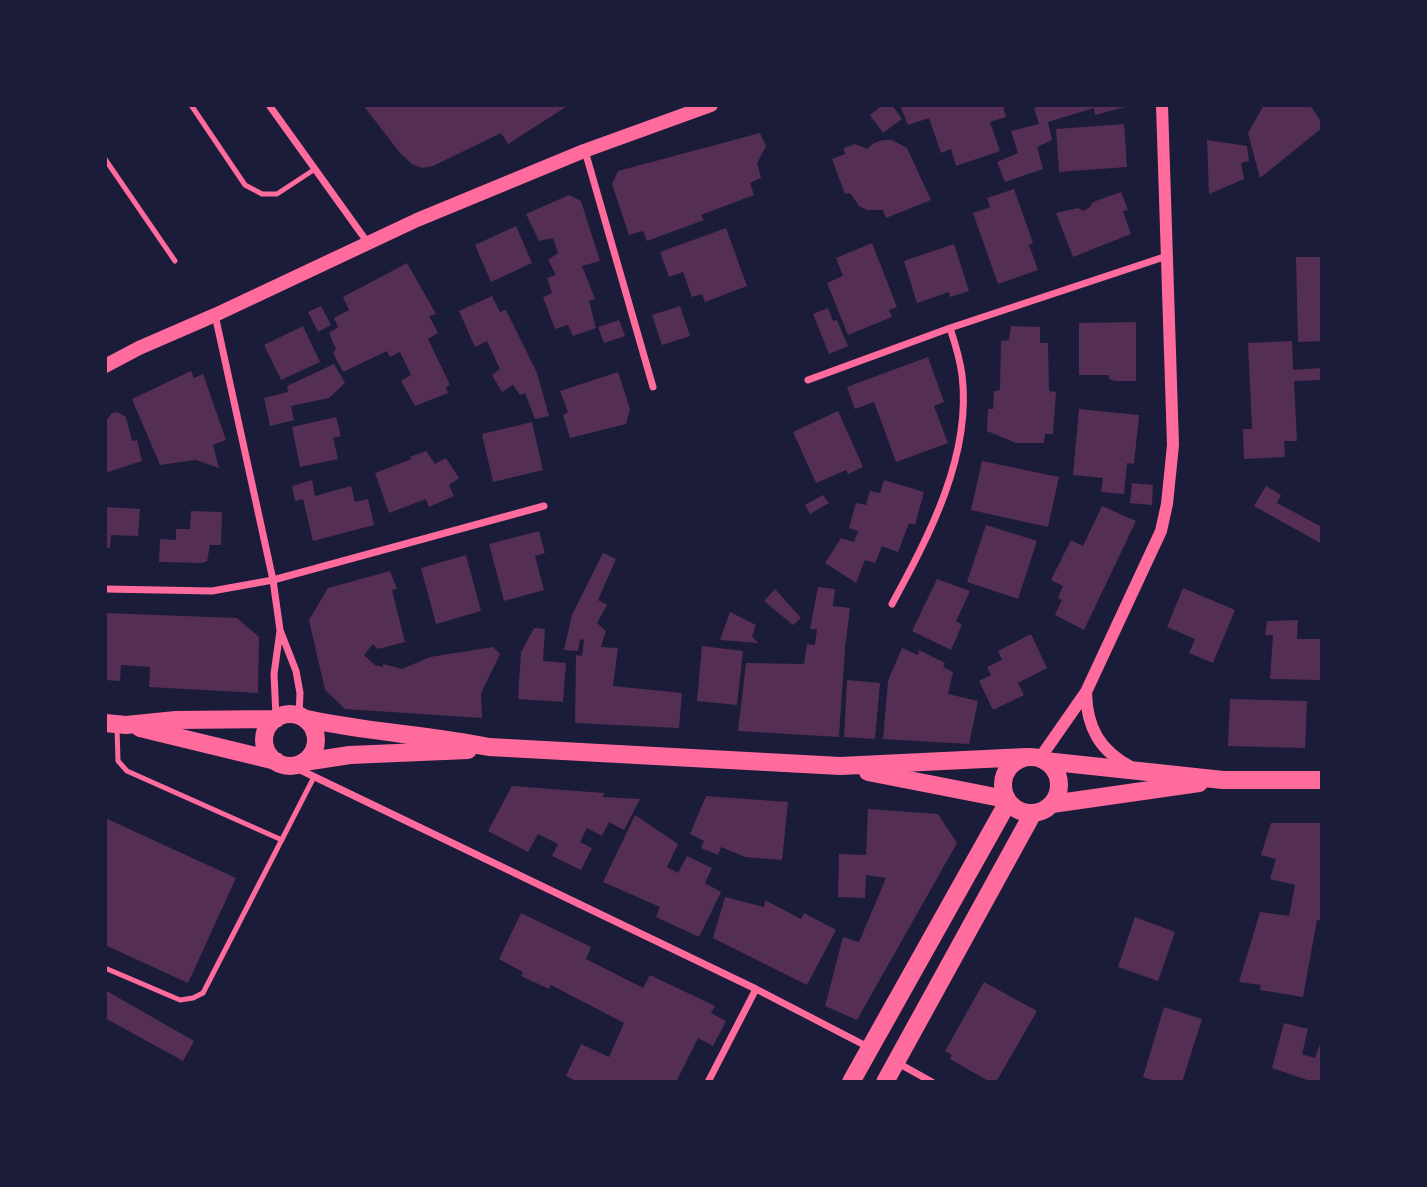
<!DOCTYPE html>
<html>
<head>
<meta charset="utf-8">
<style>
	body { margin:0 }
	#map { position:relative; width:1427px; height:1187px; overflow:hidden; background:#1b1b3a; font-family:Helvetica,sans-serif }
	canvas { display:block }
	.frame { position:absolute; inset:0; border:107px solid #1b1b3a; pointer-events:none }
</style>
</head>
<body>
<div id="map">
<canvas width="1427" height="1187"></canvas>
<div class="frame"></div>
</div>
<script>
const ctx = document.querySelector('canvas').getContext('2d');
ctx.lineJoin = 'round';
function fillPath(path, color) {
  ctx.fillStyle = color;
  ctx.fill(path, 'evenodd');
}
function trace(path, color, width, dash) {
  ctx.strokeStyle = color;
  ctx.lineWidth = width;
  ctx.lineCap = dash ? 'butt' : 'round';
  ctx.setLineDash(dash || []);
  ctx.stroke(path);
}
const building = new Path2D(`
	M363 105H569L508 144 501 133 433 166 422 168 412 164 400 153Z
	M883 105H892L902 119 883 133 870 115Z
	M900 105H1003L1006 117 990 122 1000 151 956 166 951 149 941 153 929 118 908 125Z
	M1043 105H1129V106L1095 115 1094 108 1048 122 1052 140 1037 147 1043 169 1005 182 997 162 1018 153 1011 131 1039 124 1034 108Z
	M1264 105H1310L1322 123V128L1260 178 1248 133Z
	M1124 124 1127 167 1059 172 1056 129Z
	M760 133 766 146 757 163 761 178 750 183 754 195 701 215 704 220 647 241 643 231 629 235 612 184 618 171Z
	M883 140H892L907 148 931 200 886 218 883 210H867L859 206 850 193 845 194 832 159 845 154 844 148 855 144 867 149 874 143Z
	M1207 140 1247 146 1249 161 1241 163 1244 179 1209 194Z
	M1014 189 1033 243 1029 245 1038 270 998 284 973 213 990 207 987 198Z
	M1121 192 1128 210 1123 211 1131 234 1073 257 1056 213 1078 208 1083 211 1090 207 1093 202Z
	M569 195 581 201 600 261 582 266 595 299 589 301 596 328 573 336 568 325 555 329 543 297 552 293 547 278 556 275 548 260 558 253 553 238 539 241 526 214Z
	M516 226 532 263 491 282 475 245Z
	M726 228 747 286 705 302 702 294 692 297 683 272 669 277 660 252Z
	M872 243 897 307 889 310 892 317 848 335 827 283 843 276 836 258Z
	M954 244 969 291 950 297 949 292 917 303 904 261Z
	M1296 257H1322V341L1298 342Z
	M407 263 436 314 429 316 438 333 428 339 450 385 446 387 448 393 415 406 401 381 411 375 400 352 390 357 387 351 343 372 333 353 336 349 329 333 338 327 334 318 349 310 343 297Z
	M492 296 500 312 506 310 537 373 549 416 535 419 525 393 520 395 513 385 502 392 492 375 500 369 487 341 475 347 459 311Z
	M321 306 331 325 318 332 308 312Z
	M680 306 690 336 662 345 652 315Z
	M828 308 833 321 837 320 848 346 829 354 813 314Z
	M619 320 625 336 604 343 598 327Z
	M1136 322V381H1115L1109 379V375H1079V323Z
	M303 326 320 362 281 380 264 345Z
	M1011 326 1040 327V343H1048L1049 391 1056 392 1053 434H1045L1044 443H1016L987 431 988 409H993L994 391 1000 390 1001 341 1009 340Z
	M1292 341 1293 370 1322 368V380L1294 381 1297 441H1284L1285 457 1244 459 1243 429H1252L1248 343Z
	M928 357 944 402 934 406 948 443 896 462 874 402 855 409 847 387Z
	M334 364 345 383 329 398 291 406 294 420 270 426 264 398 288 392 287 386Z
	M191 371 194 378 203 374 226 440 213 445 219 468 196 460 160 465 132 399Z
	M618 372 630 409 626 424 570 438 563 415 568 412 560 391Z
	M1079 409 1139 415 1134 464 1127 463 1124 494 1101 492 1103 478 1073 475Z
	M838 411 863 467 848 474 846 470 816 483 793 432Z
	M117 412 126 417 132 441 137 440 142 461 105 473V422L112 413Z
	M336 417 341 436 333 438 338 459 300 467 292 427Z
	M532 422 543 470 493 482 482 434Z
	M426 451 435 464 446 458 459 478 449 485 454 496 429 507 426 499 389 513 375 473 412 459 410 457Z
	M982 461 1059 477 1048 527 971 510Z
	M312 480 315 496 351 486 355 502 368 499 374 525 313 541 303 499 295 501 292 486Z
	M884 480 924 492 915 525 909 523 898 552 882 546 875 563 865 560 856 583 825 563 841 538 854 542 858 531 849 528 856 503 866 505 870 491 880 493Z
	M1132 483 1153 485 1152 505 1130 503Z
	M1266 486 1281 495 1277 503 1322 527V544L1254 506Z
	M823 495 829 503 810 514 805 505Z
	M1102 506 1136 521 1084 630 1055 615 1062 600 1058 598 1063 586 1051 580 1071 540 1083 546Z
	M105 507 140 509 138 536 111 535 110 548 105 547Z
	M191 511 222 512 221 545H210L207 561 202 563 159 562 160 539 176 540V529H190Z
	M986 525 1037 541 1018 599 967 582Z
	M539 531 545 553 535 556 544 590 504 601 489 544Z
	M603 553 616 559 598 600 607 605 597 623 606 631 601 647 618 648 613 686 682 693 679 728 575 723 576 655 582 656 584 640 580 639 578 651 564 650 572 615Z
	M466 555 481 611 436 624 421 568Z
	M390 571 397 589 392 590 405 642 378 649 373 644 364 655 375 665 383 667V664L402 669 430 657 493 647 500 654 481 693 482 718 345 709 325 690 309 620 328 588Z
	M937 579 970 591 956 621 962 625 951 650 912 631Z
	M818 587 835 589 833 606 850 608 845 648 839 737 738 731 746 663 804 664 807 644 815 645 817 629H810Z
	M1183 588 1235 610 1213 663 1189 653 1195 639 1167 627Z
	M775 589 801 618 793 625 764 601Z
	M730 612 756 625 752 636 758 643 720 640Z
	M105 613 237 618 259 637 258 693 149 687 150 667 121 665 120 681 105 680Z
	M1298 620 1297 639H1322V680L1270 679 1273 635H1265L1267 621Z
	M534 628 545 629 543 661 566 663 563 702 518 699 521 652Z
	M1031 634 1047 668 1018 683 1024 695 993 710 979 681 991 675 987 667 1002 660 998 651Z
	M702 646 743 651 737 705 697 701Z
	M902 648 918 655 919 650 945 663 943 667 953 672 948 694 978 701 969 744 883 739 888 681Z
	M847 680 880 683 875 739 844 737Z
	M1230 699 1307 701 1305 748 1228 746Z
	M512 786 604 793 603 797 640 799 624 830 609 822 602 836 587 828 580 842 592 848 581 870 552 856 558 844 538 834 528 852 488 831Z
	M706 796 788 802 782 860 745 857 721 847 718 855 701 848 704 841 690 834Z
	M868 809 938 814 957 843 857 1020 825 1006 843 937 859 942 886 878 866 875 865 898 838 897 839 854 866 855Z
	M635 815 678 844 667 867 678 873 687 856 712 868 705 883 721 892 699 937 656 917 660 907 603 882Z
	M105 818 236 878 188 983 105 945Z
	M1271 823H1322V921L1317 920 1303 997 1260 990 1261 985 1239 982 1260 912 1289 916 1295 885 1270 879 1276 859 1261 855Z
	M725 897 764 907 765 900 801 919 804 913 836 930 807 985 713 938Z
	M521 913 591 947 586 959 643 988 650 975 715 1006 711 1013 726 1021 713 1046 698 1038 676 1082H572L574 1080 566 1076 581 1044 609 1057 624 1023 551 985 549 989 521 976 523 972 499 959Z
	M1135 917 1175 932 1158 981 1118 967Z
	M984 982 1037 1011 996 1082H990L950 1059 952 1055 945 1051Z
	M105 990 194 1041 183 1061 105 1018Z
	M1164 1007 1202 1019 1182 1082H1158L1143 1077Z
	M1284 1023 1308 1029 1302 1054 1315 1058 1322 1039V1082H1313L1272 1068Z`);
const service = new Path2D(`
	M191 105 245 185 262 194H277L315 169
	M105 159 175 261
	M117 727 118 761 127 771 282 840
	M105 968 180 1000 193 998 203 993 314 777`);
const minor = new Path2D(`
	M269 105 368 243
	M585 151 653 387
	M215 315 273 580 280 630 296 671 300 693 299 715
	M808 380 950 328 1167 256
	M105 589 212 591 273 580 544 506
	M892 604C929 536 972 455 962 375 960 359 955 343 950 328
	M276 717 274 674 280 631
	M292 766 756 989 870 1048
	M896 1062 932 1082
	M708 1082 756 989`);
const tertiary = new Path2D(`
	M1086 693C1087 728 1100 751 1131 767
	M1040 758 1086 692 1161 531 1167 504 1173 445 1162 105`);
const secondary = new Path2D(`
	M105 366 139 348 215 315 417 220 584 151 711 105`);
const primary = new Path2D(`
	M264 740a26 26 0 1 1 52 0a26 26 0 1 1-52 0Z
	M307 719C367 732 429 735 489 747L840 766 1026 757
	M105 723 126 725 176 720 276 719
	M140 728 276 761
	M1003 785a28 28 0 1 1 56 0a28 28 0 1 1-56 0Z
	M1045 761 1223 780H1322
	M304 762 350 755 468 750
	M868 772 1006 799
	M1052 804 1199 783
	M851 1082 1008 802
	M885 1082 1033 813`);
fillPath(building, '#542f53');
trace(service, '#ff6b9d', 5);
trace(minor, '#ff6b9d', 7);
trace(tertiary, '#ff6b9d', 12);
trace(secondary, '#ff6b9d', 14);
trace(primary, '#ff6b9d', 18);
</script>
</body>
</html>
